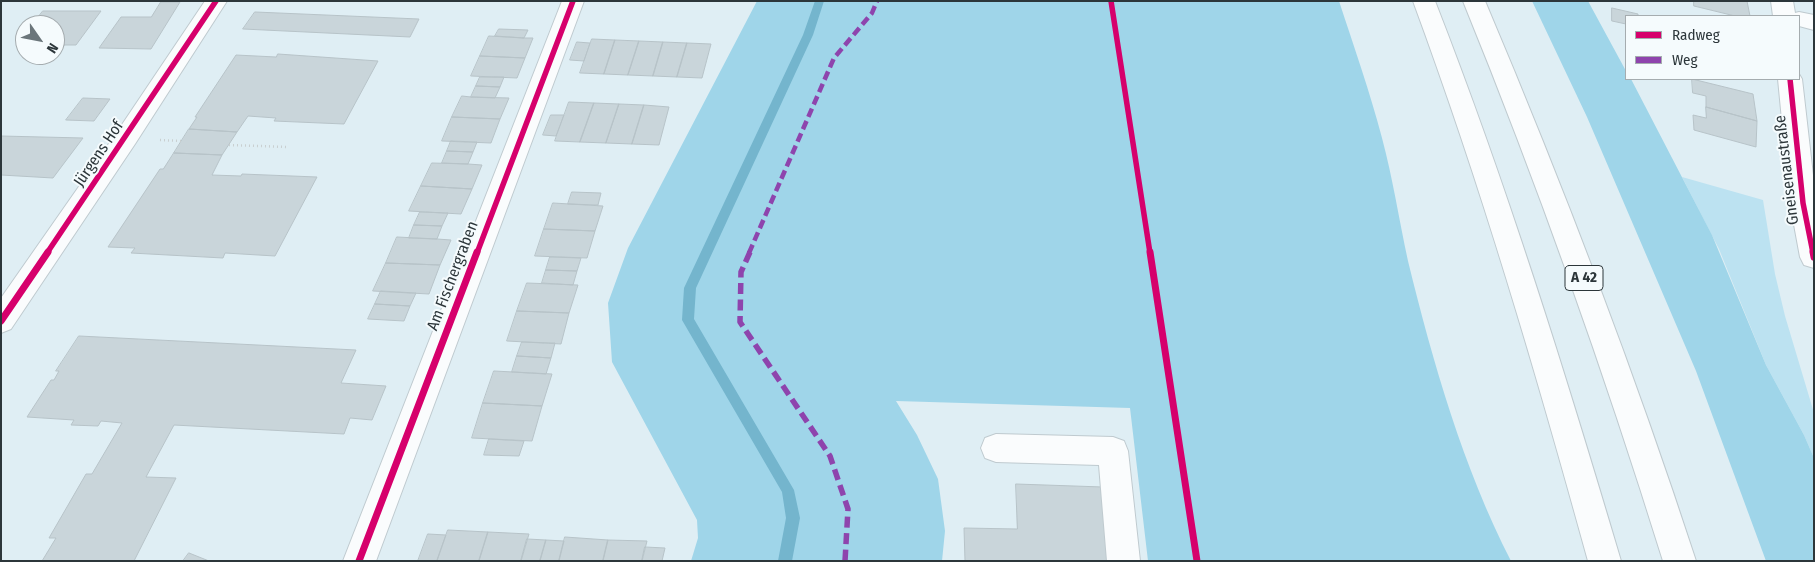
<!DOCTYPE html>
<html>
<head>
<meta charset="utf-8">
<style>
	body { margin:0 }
	#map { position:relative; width:1815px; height:562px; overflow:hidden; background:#dfeef4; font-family:"Fira Sans Condensed",sans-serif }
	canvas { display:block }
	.frame { position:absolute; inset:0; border:2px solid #2c363a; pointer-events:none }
	.legend { position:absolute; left:1625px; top:15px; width:175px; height:65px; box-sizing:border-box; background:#f5fbfd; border:1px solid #a5acaf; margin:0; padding:6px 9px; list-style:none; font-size:15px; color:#2c363a }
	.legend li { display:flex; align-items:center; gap:10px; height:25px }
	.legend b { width:25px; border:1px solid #a5acaf }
	.north { position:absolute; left:15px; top:15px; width:50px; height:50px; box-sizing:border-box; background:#f5fbfd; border:1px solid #a5acaf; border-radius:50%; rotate:123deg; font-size:14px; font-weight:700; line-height:20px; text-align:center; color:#2c363a }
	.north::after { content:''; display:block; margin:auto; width:18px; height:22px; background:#6b767b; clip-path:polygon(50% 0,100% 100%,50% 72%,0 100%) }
</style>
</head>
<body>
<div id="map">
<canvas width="1815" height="562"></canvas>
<div class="frame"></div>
<ul class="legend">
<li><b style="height:6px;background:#d6006c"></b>Radweg</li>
<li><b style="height:6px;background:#8e44ad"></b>Weg</li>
</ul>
<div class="north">N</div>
</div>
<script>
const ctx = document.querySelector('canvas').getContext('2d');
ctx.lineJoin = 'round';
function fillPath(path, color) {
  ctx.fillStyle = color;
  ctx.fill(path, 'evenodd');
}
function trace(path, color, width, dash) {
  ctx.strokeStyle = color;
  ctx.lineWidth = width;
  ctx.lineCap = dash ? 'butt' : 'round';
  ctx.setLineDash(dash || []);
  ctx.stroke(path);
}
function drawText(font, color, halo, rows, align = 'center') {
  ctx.font = font + ' "Fira Sans Condensed",sans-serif';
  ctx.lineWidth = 4;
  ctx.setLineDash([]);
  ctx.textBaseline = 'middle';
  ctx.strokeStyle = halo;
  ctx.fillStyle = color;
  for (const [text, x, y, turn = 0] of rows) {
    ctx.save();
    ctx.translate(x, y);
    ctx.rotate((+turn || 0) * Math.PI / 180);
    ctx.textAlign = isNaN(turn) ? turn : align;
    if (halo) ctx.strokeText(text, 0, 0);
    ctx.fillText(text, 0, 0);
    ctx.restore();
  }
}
const green = new Path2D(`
	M1682 177 1763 200 1775 274 1785 316 1814 413V458L1804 435 1766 365 1719 249Z`);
const forest = new Path2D(`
	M757 1H1339C1354 47 1370 92 1382 138 1393 179 1399 220 1408 261 1433 363 1463 467 1511 561H1148L1130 408 896 401 917 435 938 479 945 531 942 561H691L698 538 697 520 612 362 608 303 628 248Z
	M1532 1H1588L1626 71V79H1631L1712 235 1766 365 1804 435 1814 458V561H1766L1696 371 1587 117Z`);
const stream = new Path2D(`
	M815 1H824L813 35 696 288 694 319 794 490 800 518 792 561H778L786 518 782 492 682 320 684 288 803 35Z`);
const building = new Path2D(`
	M1694 1H1747L1750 16H1735L1694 6Z
	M161 2H180L151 49 99 48 121 17H151Z
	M1612 8 1638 14V16H1626V24L1612 21Z
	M43 11H101L76 45H55V25H32Z
	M255 12 419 19 410 37 243 29Z
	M499 29 528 30 524 38 495 36Z
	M489 36 524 38H533L525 58 480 56Z
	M592 39 615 40 604 74 580 73Z
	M615 40 639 41 628 75 604 74Z
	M639 41 663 42 653 76 628 75Z
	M577 42 590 43 584 61 570 60Z
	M663 42 687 43 677 77 653 76Z
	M687 43 711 44 702 78 677 77Z
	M278 54 378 61 344 124 274 121 276 118 248 116 237 132 189 129 197 117H195L236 55 276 57Z
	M480 56 525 58 517 78 471 76Z
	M480 77H504L500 87 476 86Z
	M1692 79 1753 94 1757 121 1706 107V96L1693 93Z
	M476 86 500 87 495 98 471 97Z
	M462 96 471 97 509 98 500 119 452 117Z
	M83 98 110 99 94 121 66 120Z
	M569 102 594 103 580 142 555 141Z
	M594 103 619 104 606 143 580 142Z
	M619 104 644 105 632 144 606 143Z
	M644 105 669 107 659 145 632 144Z
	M1706 107 1757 121 1756 147 1694 130 1693 115 1706 118Z
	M551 115H564L556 136 543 135Z
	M452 117 500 119 491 143 442 141Z
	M189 129 237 132 222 155 174 153Z
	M1 136 83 138 53 178 1 175Z
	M451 141 477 142 473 152 447 151Z
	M447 151 473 152 468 164 442 163Z
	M174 153 222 155 212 175 241 176 242 174 317 177 275 256 225 253 223 258 131 253 135 248 108 247 160 169H163Z
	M432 163 468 164 482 165 472 189 421 186Z
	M421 186 472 189 461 214 409 211Z
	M572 192 601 193 598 205 568 204Z
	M553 203 603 206 595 231 544 229Z
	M420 212 448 213 442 226 414 225Z
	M414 225 442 226 437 239 409 238Z
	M544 229 595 231 587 258 535 256Z
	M397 237 437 239 451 240 440 265 386 263Z
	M550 257 581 258 577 271 546 270Z
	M386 263 440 265 429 294 373 291Z
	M546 270 577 271 573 285 542 283Z
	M527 283 578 285 569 313 517 311Z
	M381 291 416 293 410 306 375 304Z
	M375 304 410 306 404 321 368 319Z
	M517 311 569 313 561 344 507 341Z
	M79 336 356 350 341 383 386 386 372 420 350 418 344 434 174 425 146 477 176 478 134 561H42L56 538H49L86 474H92L122 423 101 421 98 426 71 425 74 420 27 417 51 380H54L59 371H56Z
	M522 342 555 343 551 358 517 356Z
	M517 356 551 358 546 374 512 372Z
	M494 371 552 374 542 406 483 403Z
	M483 403 542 406 532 441 472 438Z
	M489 439 524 441 519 456 484 455Z
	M1016 484 1103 487 1110 561H965L964 528 1017 529Z
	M448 530 488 532 479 561H437Z
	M488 532 529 534 521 561H479Z
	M428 534 446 535 437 561H418Z
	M565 537 608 540 603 561H559Z
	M527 539 546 540 540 561H521Z
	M546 540 564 541 559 561H540Z
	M608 540 647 541 642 561H603Z
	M645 547 665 548 662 561H642Z
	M189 553 209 561H183Z`);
const path = new Path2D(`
	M160 140 181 141
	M229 145 288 147`);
const minor = new Path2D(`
	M205 1H227L135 144 11 329 1 333V298L117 132Z
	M562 1H584L376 561H343Z
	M1771 1H1793L1795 13 1799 12 1814 15V30L1799 26V16H1773Z
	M1799 74 1802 79 1814 184V268L1804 265 1800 257 1790 203 1778 79H1799Z
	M996 434 1113 437 1124 441 1128 451 1140 561H1107L1099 465 996 462 985 458 981 448 985 438Z`);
const highway = new Path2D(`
	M1413 1H1435C1507 185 1565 372 1621 561H1588C1536 372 1481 185 1413 1Z
	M1463 1H1485C1563 185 1634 371 1696 561H1663C1604 371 1538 185 1463 1Z`);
const quietFar1 = new Path2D(`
	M749 253 834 58 872 13 877 1`);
const quiet = new Path2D(`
	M750 252 741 272 740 322 830 456 848 509 845 561`);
const cyclewayFar1 = new Path2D(`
	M1111 1 1150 253
	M1790 79 1803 203 1813 253
	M47 253 216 1
	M477 253 573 1`);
const cycleway = new Path2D(`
	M1150 252 1197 561
	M1813 252 1814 257
	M1 321 48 252
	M359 561 477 252`);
const shields = [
	[1584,278,38]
];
const shieldNames = [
	["A 42",1584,278]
];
const streetNames = [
	["Jürgens Hof",99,154,-56],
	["Gneisenaustraße",1787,170,-97],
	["Am Fischergraben",453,276,-69]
];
fillPath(green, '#bce2f1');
fillPath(forest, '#9fd5e9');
fillPath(stream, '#74b5cd');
fillPath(building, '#c9d5da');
trace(building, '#b7c3c8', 1);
trace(minor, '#bfcacf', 2);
trace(highway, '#bfcacf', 2);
trace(path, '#c9cfd0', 2.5, [1, 3]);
fillPath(minor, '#fafcfd');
fillPath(highway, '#fafcfd');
trace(quietFar1, '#8e44ad', 4.5, [9, 4.5]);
trace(quiet, '#8e44ad', 5.5, [11, 5.5]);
trace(cyclewayFar1, '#d6006c', 5.5);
trace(cycleway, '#d6006c', 7);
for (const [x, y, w] of shields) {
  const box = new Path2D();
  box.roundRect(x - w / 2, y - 12.5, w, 25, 4);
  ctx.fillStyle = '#f5fbfd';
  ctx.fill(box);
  trace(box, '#2c363a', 1);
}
drawText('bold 15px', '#2c363a', null, shieldNames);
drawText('16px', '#2c363a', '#f5fbfd', streetNames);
</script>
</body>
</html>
